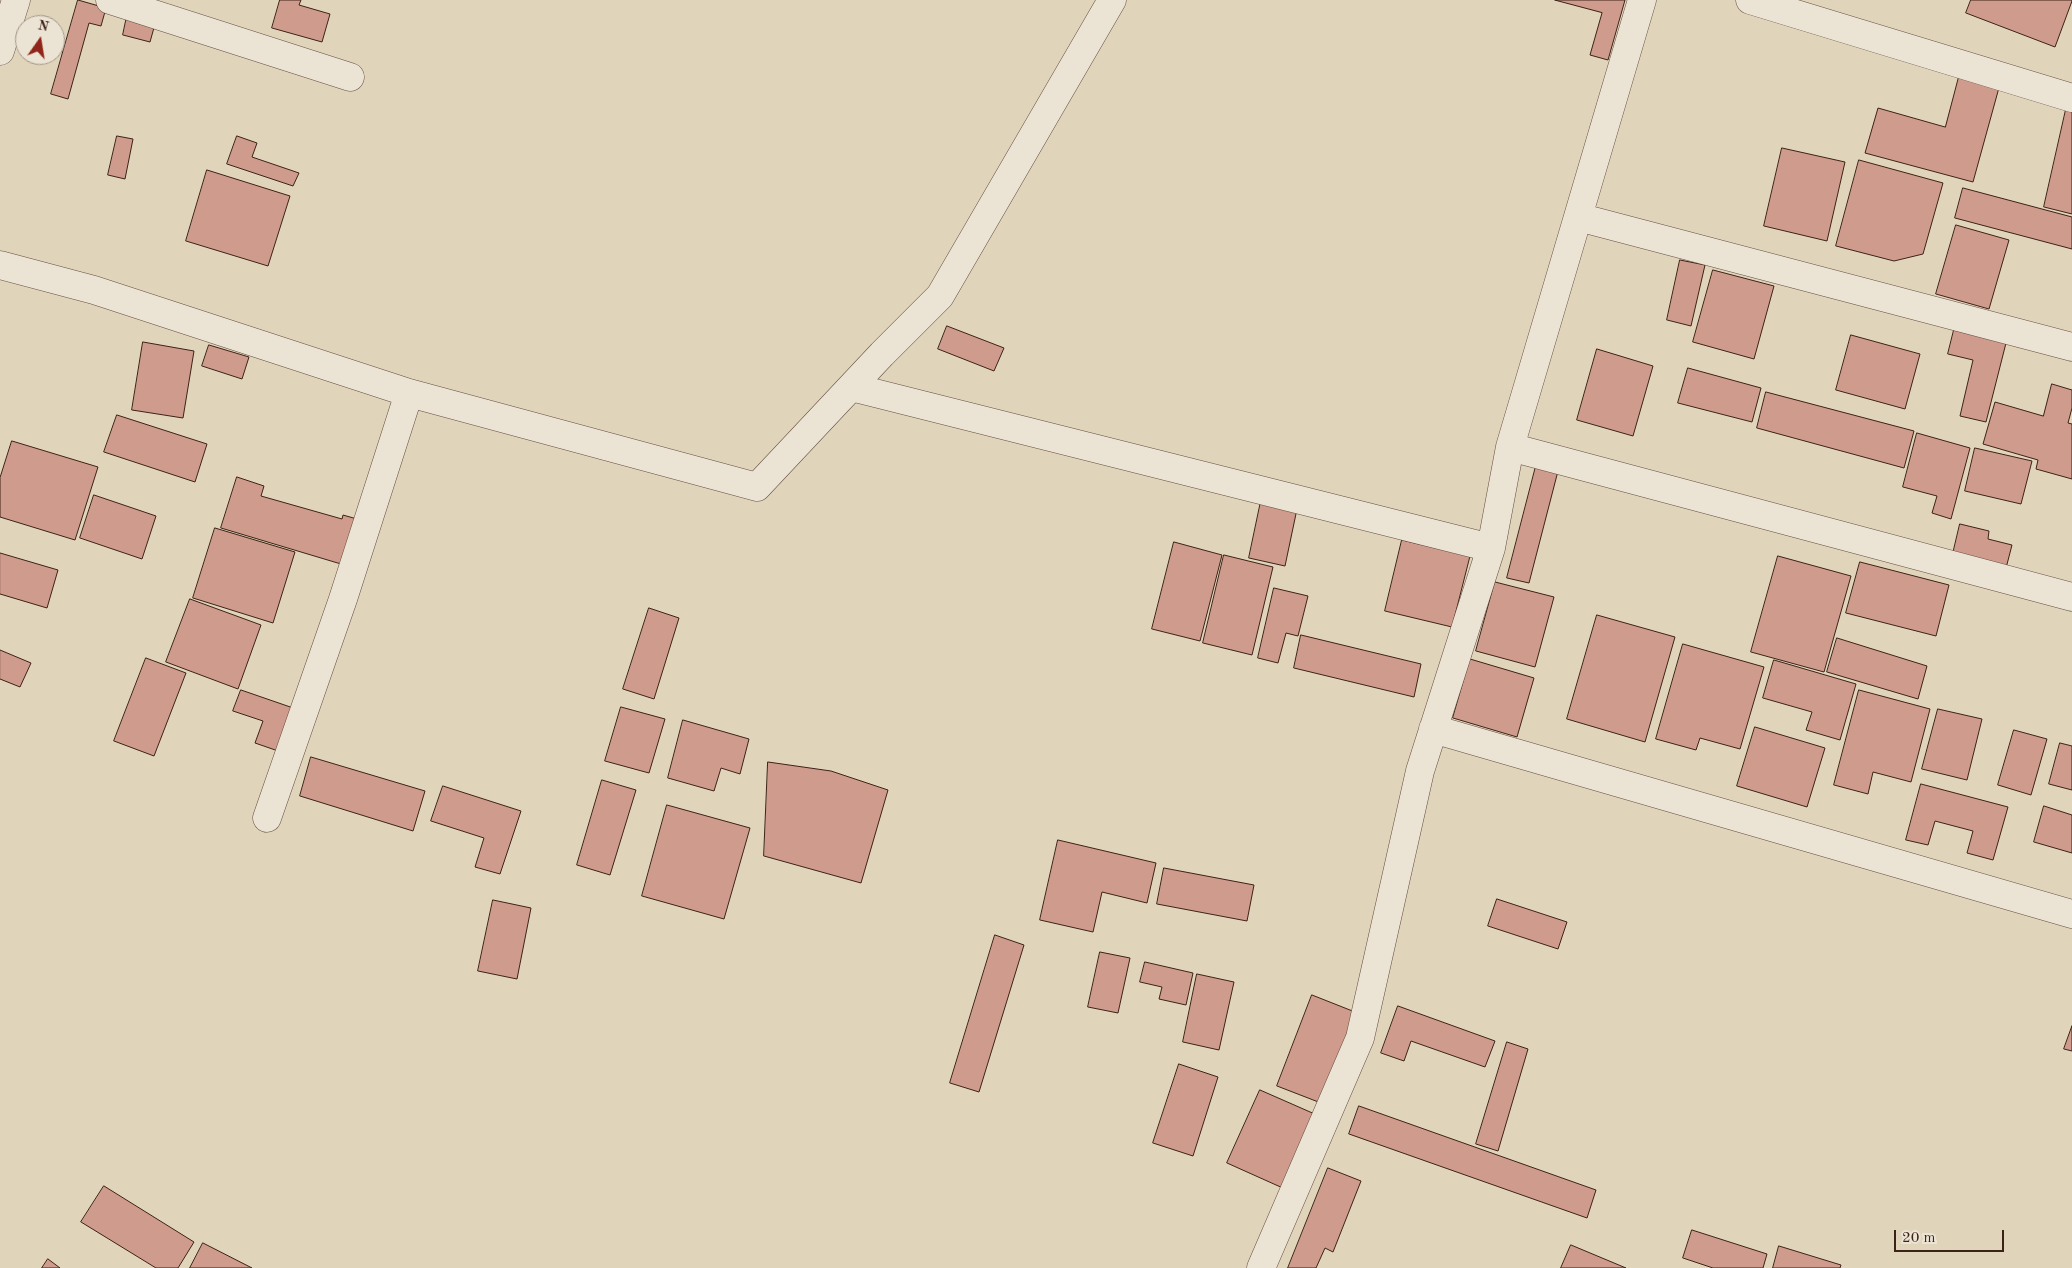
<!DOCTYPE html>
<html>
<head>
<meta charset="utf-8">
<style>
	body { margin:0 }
	#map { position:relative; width:2072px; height:1268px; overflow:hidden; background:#e0d4bb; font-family:"Old Standard TT",serif }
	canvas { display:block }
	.north { position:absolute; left:15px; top:15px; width:50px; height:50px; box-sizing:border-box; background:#ebe3d3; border:1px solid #a59688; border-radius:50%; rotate:13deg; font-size:14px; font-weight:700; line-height:20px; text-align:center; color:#3d2217 }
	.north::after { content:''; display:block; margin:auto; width:18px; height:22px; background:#8f2418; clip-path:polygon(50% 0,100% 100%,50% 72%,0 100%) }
	.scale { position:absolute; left:1894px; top:1230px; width:110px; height:22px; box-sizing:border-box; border:2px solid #3d2217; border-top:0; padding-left:6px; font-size:15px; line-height:18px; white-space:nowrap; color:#3d2217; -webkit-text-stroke:4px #ebe3d3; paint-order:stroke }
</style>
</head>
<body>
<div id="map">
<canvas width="2072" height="1268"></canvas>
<div class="north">N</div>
<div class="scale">20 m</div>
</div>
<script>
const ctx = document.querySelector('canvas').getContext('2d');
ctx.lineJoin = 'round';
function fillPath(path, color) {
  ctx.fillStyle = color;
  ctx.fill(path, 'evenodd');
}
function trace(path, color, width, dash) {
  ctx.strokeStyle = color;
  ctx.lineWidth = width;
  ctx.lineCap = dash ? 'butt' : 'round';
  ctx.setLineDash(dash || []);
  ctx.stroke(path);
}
const building = new Path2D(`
	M78 0 106 8 101 26 89 23 68 99 51 94Z
	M280 0H301L299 5 330 14 322 42 272 28Z
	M1555 0H1625L1608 60 1590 55 1602 13Z
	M1971 0H2072V1L2055 47 1966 13Z
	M127 16 155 24 150 42 123 35Z
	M1960 73 2000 84 1973 182 1865 153 1878 108 1945 127Z
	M2067 105 2072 107V214L2044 207Z
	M117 136 133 139 125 179 108 175Z
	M237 136 257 143 252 157 299 173 293 186 227 164Z
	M1782 148 1845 162 1827 241 1764 226Z
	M1859 160 1943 183 1923 254 1894 261 1836 246Z
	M207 170 290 196 268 266 186 241Z
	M1963 188 2072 217V249L1955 218Z
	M1956 225 2009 240 1989 309 1936 294Z
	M1680 260 1705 265 1691 326 1667 320Z
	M1713 270 1774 286 1754 359 1693 342Z
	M947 326 1004 348 994 371 938 349Z
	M1954 330 2006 343 1986 422 1960 416 1973 360 1948 354Z
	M1851 335 1920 354 1905 409 1836 390Z
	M143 342 194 351 183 418 132 410Z
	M209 345 249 357 242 379 202 366Z
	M1597 349 1653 366 1633 436 1577 420Z
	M1688 368 1761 388 1752 422 1678 403Z
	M2052 384 2072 390V408L2068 423 2072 424V479L2036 469 2038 460 1983 444 1995 402 2043 416Z
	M1766 392 1914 431 1904 468 1757 428Z
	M117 415 207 444 195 482 104 452Z
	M1917 433 1970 448 1951 519 1932 513 1937 496 1903 487Z
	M12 441 98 467 75 540 0 517V478Z
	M1975 448 2032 461 2021 504 1965 491Z
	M1536 466 1558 471 1529 583 1507 578Z
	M237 477 264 486 261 496 342 519 343 515 364 521 351 567 221 528Z
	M94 495 156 516 142 559 80 538Z
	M1261 501 1297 509 1285 566 1249 558Z
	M1960 524 1989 531 1988 539 2012 545 2005 572 1952 558Z
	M215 528 295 552 273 623 193 598Z
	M1402 540 1470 556 1452 627 1385 611Z
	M1174 542 1222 555 1200 641 1152 629Z
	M0 553 58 570 47 608 0 594Z
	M1224 555 1273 567 1252 655 1203 643Z
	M1778 556 1851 576 1824 672 1751 652Z
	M1860 562 1949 585 1936 636 1846 613Z
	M1495 582 1554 597 1535 667 1476 651Z
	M1274 588 1308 596 1298 636 1286 633 1278 663 1258 658Z
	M190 599 261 625 238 689 166 662Z
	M649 608 679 618 654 699 623 689Z
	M1597 615 1675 637 1645 742 1567 719Z
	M1301 635 1421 664 1414 697 1294 668Z
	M1837 638 1927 666 1918 699 1827 672Z
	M1683 644 1764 667 1740 749 1700 738 1696 750 1656 739Z
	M0 650 31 663 20 687 0 679Z
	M146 658 186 673 154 756 114 741Z
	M1470 659 1534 678 1517 737 1453 718Z
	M1774 660 1856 684 1840 740 1806 730 1812 712 1763 698Z
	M241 690 299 710 284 753 255 743 263 721 233 711Z
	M1859 690 1930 709 1911 782 1873 772 1868 794 1834 785Z
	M621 707 665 719 649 773 605 761Z
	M1938 709 1982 719 1967 780 1922 769Z
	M683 720 749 739 740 774 721 768 714 791 668 778Z
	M1755 727 1825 748 1807 807 1737 786Z
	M2014 730 2047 739 2031 795 1998 785Z
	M2060 743 2072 746V790L2049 784Z
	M311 757 425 791 413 831 300 796Z
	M768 762 831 771 888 790 861 883 764 856Z
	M602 780 636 790 610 875 577 865Z
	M1921 784 2008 807 1993 860 1967 853 1973 831 1935 821 1928 845 1906 840Z
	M443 786 521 811 500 874 475 867 484 838 431 821Z
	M667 805 750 828 724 919 642 896Z
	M2044 806 2072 815V853L2034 842Z
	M1058 840 1156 863 1147 903 1102 892 1093 932 1040 920Z
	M1164 868 1254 885 1247 921 1157 904Z
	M1497 899 1567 922 1558 949 1488 926Z
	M493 900 531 908 517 979 478 971Z
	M995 935 1024 945 979 1092 950 1083Z
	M1100 952 1130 958 1118 1013 1088 1007Z
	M1145 962 1193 973 1186 1005 1159 999 1162 987 1140 982Z
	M1197 974 1234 982 1219 1050 1183 1042Z
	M1312 995 1355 1012 1321 1103 1277 1086Z
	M1398 1006 1495 1041 1485 1067 1411 1041 1404 1061 1381 1053Z
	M2072 1026V1051L2064 1049Z
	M1507 1042 1528 1049 1498 1151 1476 1144Z
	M1179 1064 1218 1077 1193 1156 1153 1143Z
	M1260 1090 1317 1115 1285 1189 1227 1163Z
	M1359 1106 1596 1190 1587 1218 1349 1134Z
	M1328 1168 1361 1181 1333 1252 1325 1248 1316 1268H1288Z
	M104 1186 194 1242 178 1268H156L81 1222Z
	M1692 1230 1767 1254 1763 1268H1713L1683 1258Z
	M203 1243 252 1268H190Z
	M1571 1245 1626 1268H1561Z
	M1779 1246 1841 1265 1840 1268H1773Z
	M48 1259 60 1268H42Z`);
const minor = new Path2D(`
	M110 0 350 77
	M1750 0 2072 98
	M0 51 16 0
	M1578 217 2072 347
	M0 265 94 290 409 393 757 487 882 354 940 296 1112 0
	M851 387 1491 548
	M1510 447 2072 597
	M1433 729 2072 914
	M267 818 343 599 409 393
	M1261 1268 1360 1038 1420 771 1491 548 1510 447 1642 0`);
fillPath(building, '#cf9b8d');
trace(building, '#3d2217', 1);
trace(minor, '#664e40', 29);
trace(minor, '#ebe3d3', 28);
</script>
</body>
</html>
